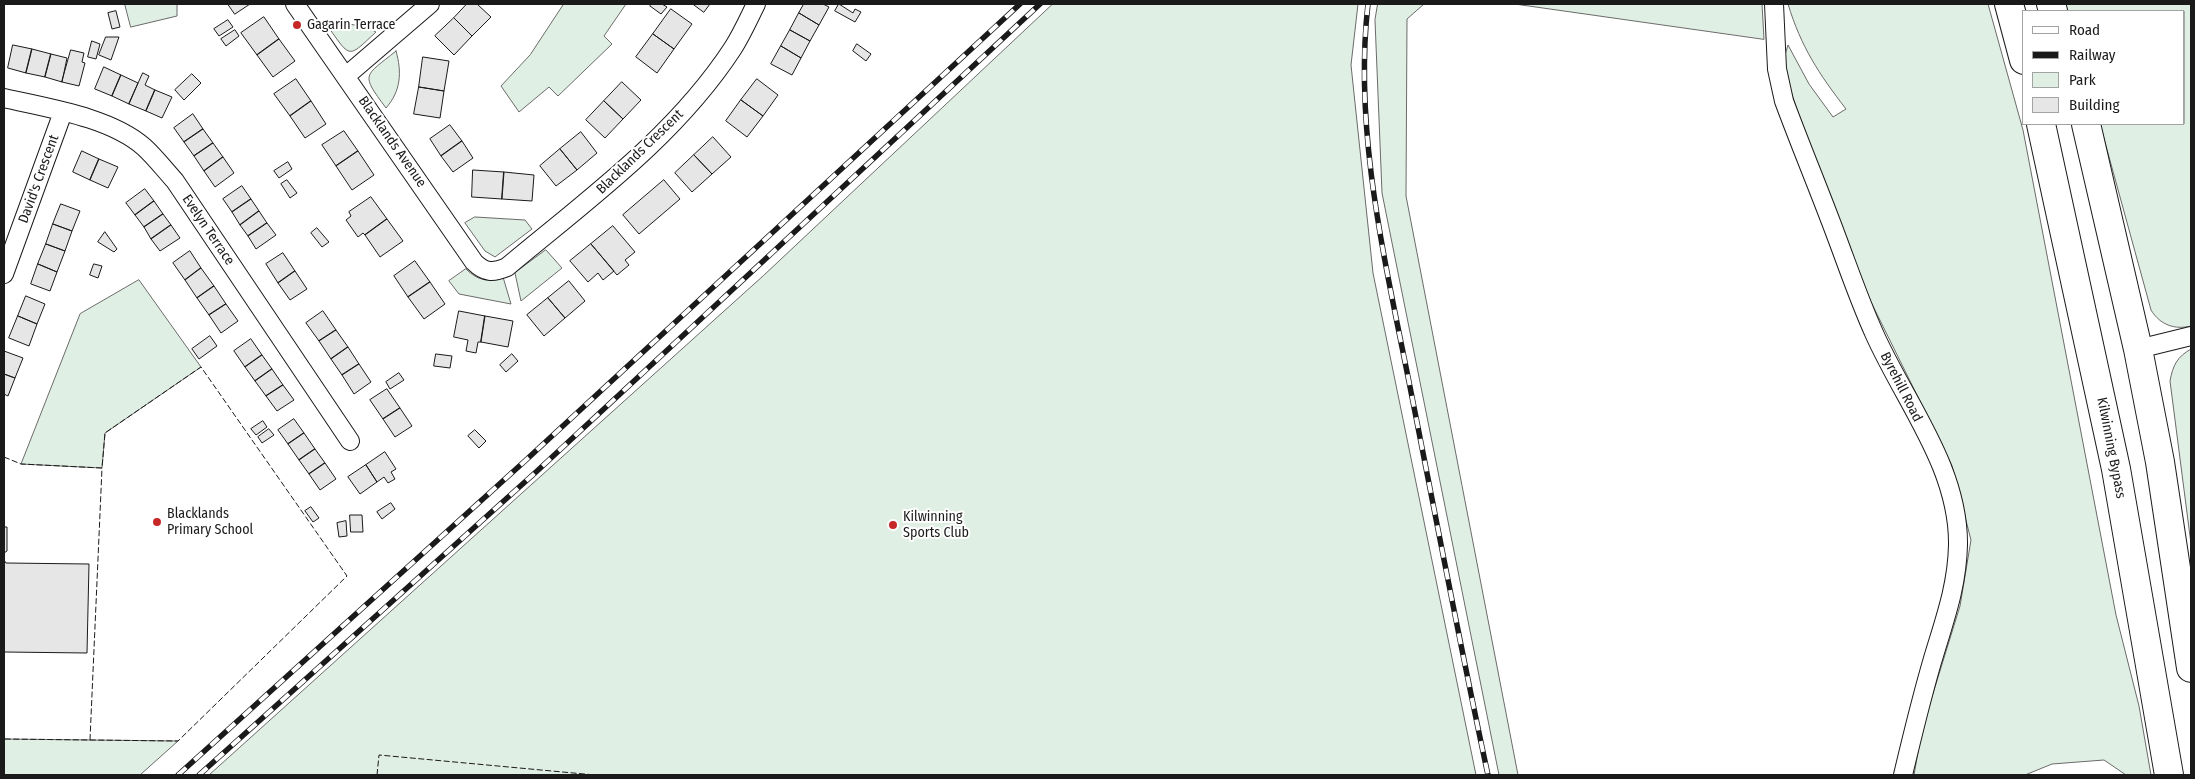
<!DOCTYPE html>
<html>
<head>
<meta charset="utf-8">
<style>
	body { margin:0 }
	#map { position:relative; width:2195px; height:779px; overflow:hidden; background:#fff; font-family:"Fira Sans Condensed",sans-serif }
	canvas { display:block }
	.frame { position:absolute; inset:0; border:5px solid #1a1a1a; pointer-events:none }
	.legend { position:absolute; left:2022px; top:10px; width:162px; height:115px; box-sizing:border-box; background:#fff; border:1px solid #a3a3a3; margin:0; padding:6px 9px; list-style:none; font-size:15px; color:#1a1a1a }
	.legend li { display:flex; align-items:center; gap:10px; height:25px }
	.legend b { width:25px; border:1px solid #a3a3a3 }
</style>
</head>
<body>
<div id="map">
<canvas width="2195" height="779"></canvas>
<div class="frame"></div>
<ul class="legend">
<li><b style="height:6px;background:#fff"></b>Road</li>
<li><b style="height:6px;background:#1a1a1a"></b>Railway</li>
<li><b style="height:14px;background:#e0efe3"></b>Park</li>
<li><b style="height:14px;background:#e6e6e6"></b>Building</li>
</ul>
</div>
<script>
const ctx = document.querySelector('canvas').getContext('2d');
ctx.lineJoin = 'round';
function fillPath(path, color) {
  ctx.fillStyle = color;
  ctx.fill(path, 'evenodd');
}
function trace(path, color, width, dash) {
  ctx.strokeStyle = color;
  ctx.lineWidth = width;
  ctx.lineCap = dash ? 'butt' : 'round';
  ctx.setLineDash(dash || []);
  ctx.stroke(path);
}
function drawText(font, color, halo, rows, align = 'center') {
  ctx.font = font + ' "Fira Sans Condensed",sans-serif';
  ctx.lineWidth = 4;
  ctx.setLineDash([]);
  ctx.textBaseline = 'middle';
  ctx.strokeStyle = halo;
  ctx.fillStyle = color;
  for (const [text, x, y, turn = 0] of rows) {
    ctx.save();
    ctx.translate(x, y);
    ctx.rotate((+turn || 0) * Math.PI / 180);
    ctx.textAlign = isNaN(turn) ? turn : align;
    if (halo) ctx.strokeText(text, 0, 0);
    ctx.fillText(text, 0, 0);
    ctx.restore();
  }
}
const green = new Path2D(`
	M125 4H177V16L131 27Z
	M564 4H626L604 36 612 44 558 96 549 87 519 112 501 86 530 55Z
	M1053 4H1358L1351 65 1373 273 1476 775H209L763 276Z
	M1378 4H1424L1407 19 1406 196 1518 775H1499L1382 193 1375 20Z
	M1515 4H1762L1764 39Z
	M1788 4H1988L2023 130 2116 615 2139 706 2151 775H2126L2104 760 2052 764 2025 775H1914L1922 729 1960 606 1971 540 1952 466 1870 300 1807 139 1785 74 1784 58 1788 45 1809 84 1833 117 1846 109C1819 74 1801 47 1788 4Z
	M2066 4H2191V326C2175 330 2160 325 2151 310L2100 124H2184V11H2068Z
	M338 23 364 26 376 32C348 58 351 59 329 28Z
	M396 51C402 72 401 91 386 108 360 73 364 77 396 51Z
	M475 217 525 220 532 229 495 257 485 251 465 223Z
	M546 250 562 268 521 301 515 273Z
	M466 269C478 281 488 282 503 277L511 304 459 294 449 281Z
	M139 280 201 367 105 433 102 468 21 464 80 314Z
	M2191 349V544L2170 381C2173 365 2177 357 2191 349Z
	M4 739 178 741 140 775H4Z`);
const building = new Path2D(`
	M228 4H250L235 14Z
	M467 4H477L491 17 472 36 454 18Z
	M652 4H662L667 7 661 14 650 6Z
	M693 4H710L704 12Z
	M804 4H823L829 7 819 25 799 13Z
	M839 4 853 13 855 9 861 12 855 22 835 11Z
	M671 9 692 24 674 49 653 34Z
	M116 11 120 27 112 29 108 13Z
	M799 13 819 25 810 41 790 30Z
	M264 17 279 39 257 55 241 33Z
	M454 18 472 36 454 55 435 36Z
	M228 20 233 27 219 36 214 29Z
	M235 30 239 36 226 46 221 39Z
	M790 30 810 41 801 58 781 46Z
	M653 34 674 49 657 73 636 57Z
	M106 37H119L111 60 99 55Z
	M279 39 295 61 273 77 257 55Z
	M92 41 100 44 96 59 88 57Z
	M857 44 871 54 866 61 853 51Z
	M13 45 32 49 26 73 8 68Z
	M781 46 801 58 792 75 771 64Z
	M32 49 51 54 45 77 26 73Z
	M71 50 84 53 82 62 85 63 79 86 62 82Z
	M51 54 67 58 62 82 45 77Z
	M423 57 449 61 444 91 419 87Z
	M104 67 121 75 112 96 95 89Z
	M143 73 149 76 145 85 155 90 146 111 129 104Z
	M192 74 201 83 184 100 175 90Z
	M121 75 138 83 129 104 112 96Z
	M296 79 311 101 290 116 274 94Z
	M757 79 778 95 763 116 741 100Z
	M622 82 641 100 623 119 604 101Z
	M419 87 444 91 440 118 414 114Z
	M155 90 172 97 162 118 146 111Z
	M741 100 763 116 747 137 726 121Z
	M311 101 326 124 305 138 290 116Z
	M604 101 623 119 605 138 586 120Z
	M193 114 203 129 184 142 174 128Z
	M450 125 462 141 441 156 430 139Z
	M203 129 213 143 194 156 184 142Z
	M344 131 358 151 336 166 322 145Z
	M581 132 597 153 577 170 560 149Z
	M713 137 731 157 712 174 694 155Z
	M462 141 473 158 453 172 441 156Z
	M213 143 223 157 204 171 194 156Z
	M560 149 577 170 556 186 540 166Z
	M82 151 99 159 90 180 73 172Z
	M358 151 374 175 352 190 336 166Z
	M694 155 712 174 692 192 675 173Z
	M223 157 234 173 215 187 204 171Z
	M99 159 118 167 108 188 90 180Z
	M288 162 292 169 279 178 274 171Z
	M473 170 504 172 502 199 472 197Z
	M504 172 534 175 532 201 502 199Z
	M287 180 297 193 290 198 281 184Z
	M664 180 680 199 639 234 623 215Z
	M242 186 251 199 232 212 223 199Z
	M145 189 154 201 135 215 126 203Z
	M371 197 387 219 365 235 363 233 358 237 346 220 351 216 349 212Z
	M251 199 259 211 240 225 232 212Z
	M154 201 163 214 144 227 135 215Z
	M61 204 80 211 72 231 53 224Z
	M259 211 267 223 248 236 240 225Z
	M163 214 171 225 151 239 144 227Z
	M387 219 403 241 380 257 365 235Z
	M267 223 276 235 256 249 248 236Z
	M53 224 72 231 65 251 46 244Z
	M171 225 180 238 160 251 151 239Z
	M613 226 635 252 625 260 629 265 617 275 591 244Z
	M317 228 329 242 322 247 311 233Z
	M105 232 117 249 114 252 98 242Z
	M46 244 65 251 57 272 38 264Z
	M591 244 614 271 603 280 598 273 588 282 570 261Z
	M190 251 201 268 185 280 173 263Z
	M283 253 295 271 278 283 266 264Z
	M415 261 430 282 408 297 394 276Z
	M38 264 57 272 50 291 31 284Z
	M94 264 102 266 98 278 90 275Z
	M201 268 214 286 197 298 185 280Z
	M295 271 307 289 290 300 278 283Z
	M569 281 585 301 565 318 548 298Z
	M430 282 445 304 424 319 408 297Z
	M214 286 226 304 209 315 197 298Z
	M26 296 45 304 37 324 18 316Z
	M548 298 565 318 544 336 527 315Z
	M226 304 238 321 221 333 209 315Z
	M323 311 336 330 319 341 306 323Z
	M459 311 485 316 481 342H478L476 353 466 351 468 340 454 337Z
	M18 316 37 324 29 346 9 338Z
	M485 316 513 321 508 347 481 342Z
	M336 330 348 347 331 359 319 341Z
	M210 336 217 346 199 359 192 349Z
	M251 339 262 355 245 367 234 351Z
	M348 347 359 364 342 375 331 359Z
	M4 351 23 358 15 378 4 374Z
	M436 354 452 356 450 368 434 366Z
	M512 354 518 361 506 372 500 365Z
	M262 355 272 369 255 381 245 367Z
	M359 364 371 382 354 394 342 375Z
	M272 369 283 385 266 396 255 381Z
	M399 373 404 380 390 389 386 382Z
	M4 374 15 378 8 396 4 394Z
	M283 385 294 400 277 411 266 396Z
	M387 389 400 408 383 419 370 400Z
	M400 408 412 426 395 437 383 419Z
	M294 419 304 433 288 444 278 430Z
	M263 421 267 427 256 435 251 429Z
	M269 429 274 435 262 443 258 437Z
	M475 430 486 441 479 448 468 436Z
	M304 433 315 449 299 460 288 444Z
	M315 449 325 463 309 474 299 460Z
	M385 452 396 469 391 472 395 479 388 483 384 477 377 482 366 465Z
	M325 463 336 479 320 490 309 474Z
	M366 465 377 482 360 494 348 477Z
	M391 503 395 509 382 519 377 512Z
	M311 507 319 518 313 522 305 511Z
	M350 515H362L363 532H351Z
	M346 521 347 536 339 537 337 523Z
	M4 527H7V551L4 553Z
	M4 560 6 563 89 564 87 653 4 652Z`);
const street = new Path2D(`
	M295 4 474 262C485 273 493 273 507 267 587 200 675 137 733 48 742 34 749 18 756 4
	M1774 4 1777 69 1784 101C1801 147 1820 192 1837 238 1849 270 1860 302 1874 333 1904 401 1959 467 1958 545 1957 588 1944 621 1932 662 1921 700 1912 737 1903 775
	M346 76 430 4
	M4 98C47 108 110 117 144 147 155 157 165 170 175 181L350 441
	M4 274 63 112
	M2138 349 2191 336`);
const highway = new Path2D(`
	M2009 4 2024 60
	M2051 4 2053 11
	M2041 124 2116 469 2169 775
	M2086 124 2138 349 2160 462 2191 668`);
const rail = new Path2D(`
	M1368 4C1353 135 1387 269 1412 397 1437 523 1461 650 1488 775
	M178 775 526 460 1020 4
	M199 775 536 472 1040 4`);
const fence = new Path2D(`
	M4 457 21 464 102 468 105 433 201 367 347 576 178 741 4 739
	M90 740 102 468
	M377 775 379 755 595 775`);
const markers = [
	[297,25,5,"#c62828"],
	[157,522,5,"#c62828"],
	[893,525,5,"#c62828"]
];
const poiNames = [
	["Gagarin Terrace",307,25],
	["Blacklands",167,514],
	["Primary School",167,530],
	["Kilwinning",903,517],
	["Sports Club",903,533]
];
const streetNames = [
	["Blacklands Avenue",392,142,55],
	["Blacklands Crescent",640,152,-44],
	["David's Crescent",39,179,-70],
	["Evelyn Terrace",208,230,56],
	["Byrehill Road",1901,387,63],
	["Kilwinning Bypass",2111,448,79]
];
fillPath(green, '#e0efe3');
trace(green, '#6a6a6a', 1);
fillPath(building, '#e6e6e6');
trace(building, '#1a1a1a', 1);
trace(street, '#1a1a1a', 20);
trace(highway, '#1a1a1a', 30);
trace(street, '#fff', 18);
trace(highway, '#fff', 28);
trace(rail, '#1a1a1a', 5.5);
trace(rail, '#fff', 4, [11]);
trace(fence, '#1a1a1a', 1, [6, 2.5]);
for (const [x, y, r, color] of markers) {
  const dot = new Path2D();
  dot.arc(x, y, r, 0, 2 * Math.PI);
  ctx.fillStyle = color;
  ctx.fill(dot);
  trace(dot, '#fff', 2);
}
drawText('14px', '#1a1a1a', '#fff', poiNames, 'left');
drawText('14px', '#1a1a1a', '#fff', streetNames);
</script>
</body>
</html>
